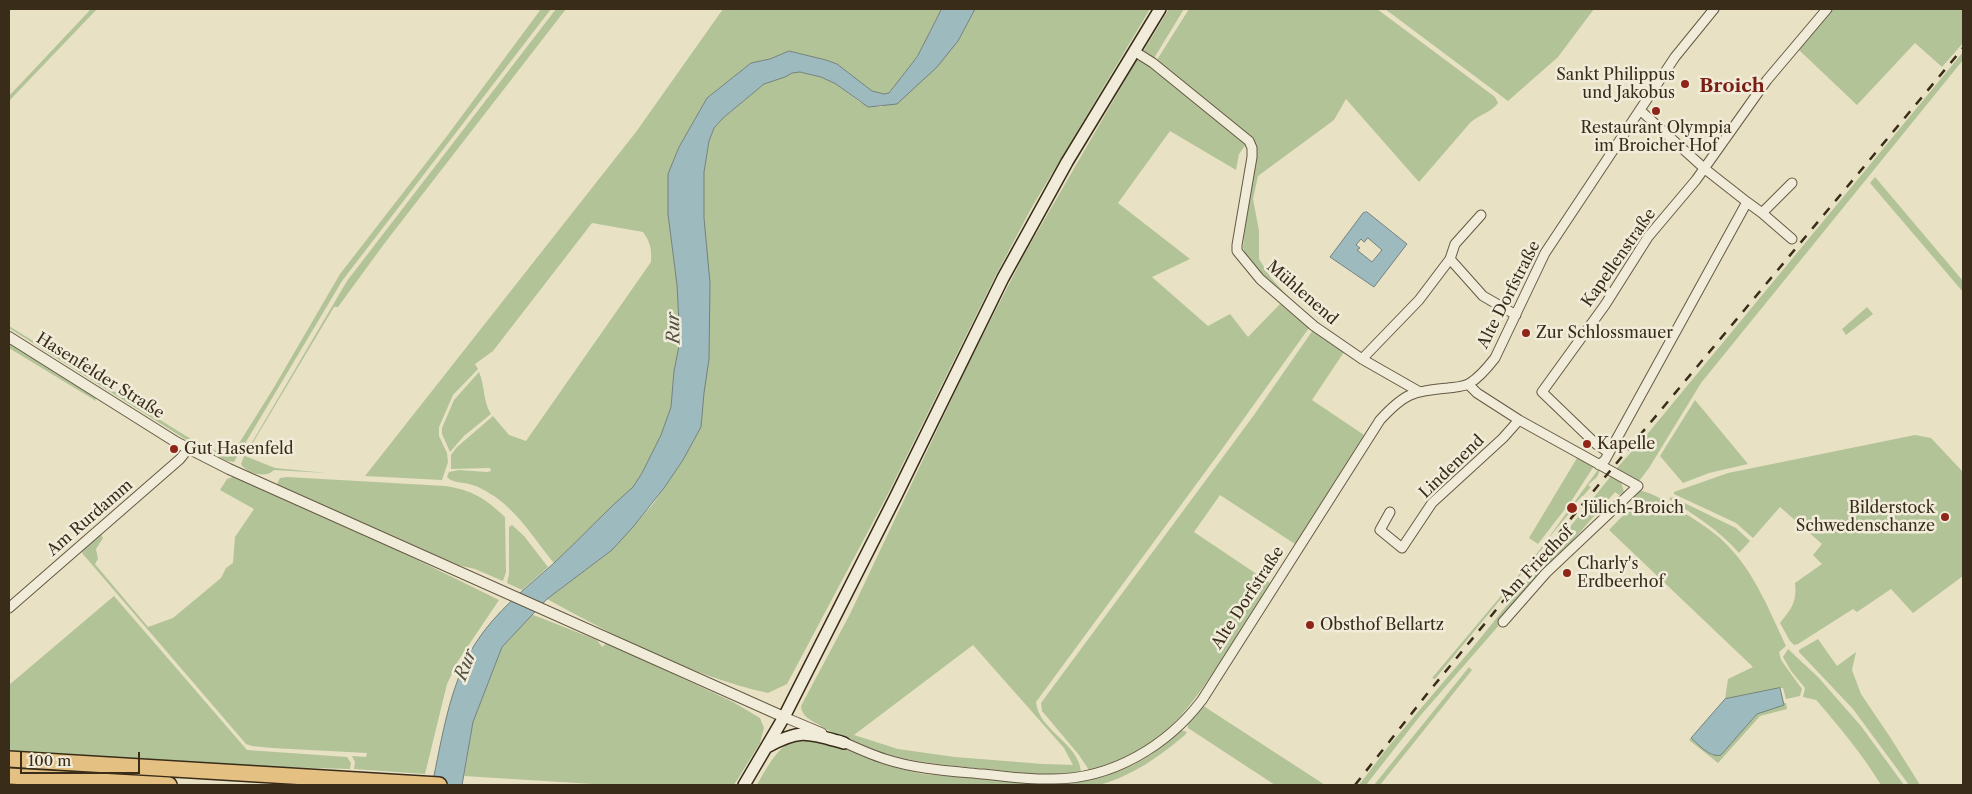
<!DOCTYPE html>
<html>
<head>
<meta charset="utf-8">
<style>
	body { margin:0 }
	#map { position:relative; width:1972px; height:794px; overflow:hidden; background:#e9e1c4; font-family:"Libre Caslon Text",serif }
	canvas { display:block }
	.frame { position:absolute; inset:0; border:10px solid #392c19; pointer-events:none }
	.scale { position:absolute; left:20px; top:752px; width:120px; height:22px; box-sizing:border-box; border:2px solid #392c19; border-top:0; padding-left:6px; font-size:15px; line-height:18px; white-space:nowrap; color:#392c19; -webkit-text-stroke:4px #f1ecd9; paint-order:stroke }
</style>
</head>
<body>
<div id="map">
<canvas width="1972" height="794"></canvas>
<div class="frame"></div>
<div class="scale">100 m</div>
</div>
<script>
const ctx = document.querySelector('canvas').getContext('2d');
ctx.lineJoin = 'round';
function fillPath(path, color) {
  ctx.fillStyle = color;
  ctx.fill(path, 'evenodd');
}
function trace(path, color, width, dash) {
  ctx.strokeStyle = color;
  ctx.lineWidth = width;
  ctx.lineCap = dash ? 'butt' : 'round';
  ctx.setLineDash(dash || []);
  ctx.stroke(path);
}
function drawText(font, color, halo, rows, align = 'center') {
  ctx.font = font + ' "Libre Caslon Text",serif';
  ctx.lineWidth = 5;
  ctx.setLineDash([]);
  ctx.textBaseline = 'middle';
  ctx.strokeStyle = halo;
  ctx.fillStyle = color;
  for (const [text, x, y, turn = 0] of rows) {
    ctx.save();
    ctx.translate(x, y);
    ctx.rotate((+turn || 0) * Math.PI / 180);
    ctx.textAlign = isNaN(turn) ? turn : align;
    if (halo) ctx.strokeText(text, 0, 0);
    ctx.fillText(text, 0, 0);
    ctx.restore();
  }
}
const green = new Path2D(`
	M91 9H97L9 101V96Z
	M541 9H551L342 281 234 462 227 461 193 444 9 328V326L186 436 228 457 235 444 238 445 273 389 340 274 447 136Z
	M556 9H566L384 244 338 307H334L245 456 275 468 326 473 274 470C266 479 246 473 241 464L244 456 347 281Z
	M723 9H942L917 57 889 93 884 94 872 91 837 64 826 60 789 51 770 59 751 63 707 98 679 147 668 174V214L677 285 680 341 674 371 671 407 661 435 642 473 633 487 554 563C535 540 519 513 494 496 486 491 478 486 469 484 462 482 452 483 447 477L449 472 459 470 487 472 491 471 490 468 451 469V455L457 447 493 416 509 435 526 441 651 262C652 250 650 241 643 232L592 223 493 351 475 364 478 369 453 395 439 427V436L447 453 448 462 442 480 365 476 636 132Z
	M975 9H1150L1032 207 996 275 888 494 787 684 768 693C689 675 618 638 547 599L612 550 653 504 683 460 701 427 704 393V172L709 141 714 128 723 118 764 84 785 77 792 73 800 72 821 77 836 84 861 103 881 107 958 41Z
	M1169 9H1184L1153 60 1145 56 1144 50Z
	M1189 9H1377L1495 97 1498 103C1492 112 1478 115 1470 123L1419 182 1346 99 1334 120 1258 176 1253 199 1259 231V259L1271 278 1295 304 1252 264 1246 256 1243 247 1254 145 1155 63Z
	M1385 9H1594L1558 57 1508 101Z
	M1831 9H1963V43L1942 67 1915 43 1857 105 1799 50 1807 37Z
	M1963 52V60L1701 383 1649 468 1639 481 1635 482 1616 469 1649 432Z
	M1138 58 1153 66 1247 143 1239 154 1236 170 1170 131 1118 203 1190 259 1152 277 1208 326 1230 314 1248 337 1280 304 1309 328 1217 456 1036 702C1038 730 1079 743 1081 772 1054 777 1025 773 997 770 935 764 876 761 821 726 812 721 801 716 801 706L850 614 972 356 1025 253ZM973 645 1064 748 1073 765 1043 764 955 757 898 749 854 735Z
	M1875 177 1963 281V292L1870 183Z
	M1867 307 1873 314 1846 335 1842 329Z
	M1313 330 1344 352 1312 400 1364 435 1295 544 1220 495 1194 532 1270 583C1256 605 1241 628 1227 651 1203 688 1180 725 1142 749 1126 759 1107 765 1089 770L1079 755 1042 711 1041 703 1254 415Z
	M9 342 94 395 96 401 9 348Z
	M479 372C485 386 483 402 491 414L464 436 450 452 442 434V428L454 400Z
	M1695 400 1748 464 1709 473 1683 483 1660 456Z
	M1915 435 1931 438 1963 472V576L1913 613 1891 589 1857 612 1853 609 1798 644 1794 645 1790 641 1780 623C1792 608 1797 602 1795 583L1822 564 1813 555 1822 544 1780 507 1753 538 1736 523 1674 494V492L1728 473Z
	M1577 458 1594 466 1572 500 1538 544 1529 538Z
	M1600 470 1597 477 1588 485 1591 487 1583 496H1582L1576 503 1577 504 1547 540 1550 542 1548 545 1546 544 1435 679 1432 678 1538 552 1597 471Z
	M1611 476 1621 482 1624 492 1619 495 1615 492 1420 716 1366 785H1359L1388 747 1474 646Z
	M233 477 239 478 379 541 499 600 458 661 447 684 425 774 354 769 355 762 352 756 366 757 367 753 272 748 252 746 246 744 82 553 83 550 100 533 103 538 96 549 98 559 95 564 148 627 173 618 221 578 226 568 233 563 235 537 254 509 220 490 227 479Z
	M287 477 445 486C472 490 485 498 505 517L506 572 503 581 475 569 458 565 276 486 280 478Z
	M1639 490C1655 494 1669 503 1683 512 1698 522 1717 533 1729 547 1755 574 1770 612 1786 646L1779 652 1781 660 1802 689 1800 696 1786 699 1783 688H1780L1725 699 1728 679 1753 667 1609 530 1636 502 1631 497Z
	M1672 497 1736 528 1750 541 1739 553C1720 531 1694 514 1669 499Z
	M512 525 524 536 548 567 522 590 507 583 509 574V527Z
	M114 596 247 750 347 757 351 763 350 769 246 766 9 753V685Z
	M531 614 597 640 602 647 607 643 733 702 760 718 764 728 760 743 734 785H609L464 776 473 722 502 647Z
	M1818 639 1837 666 1856 652 1852 670 1861 694 1890 737 1920 785H1909L1853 709 1799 652V650Z
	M1788 649 1818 677 1861 726 1904 785H1881C1863 755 1841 729 1818 702L1816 700 1803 697 1805 688 1791 671 1783 657Z
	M1469 667 1472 670 1380 785H1374Z
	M1784 703H1786L1787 709 1760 716 1718 763 1689 740 1691 738 1712 755H1721L1757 714 1784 705Z
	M1202 705 1325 785H1275L1188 728 1187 722Z
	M1181 730 1187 732 1185 735C1159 757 1132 776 1099 785H757C766 769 778 745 797 739 814 733 863 756 881 763 895 768 909 771 923 774L1044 784 1079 782 1113 773 1133 765 1151 755Z`);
const water = new Path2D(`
	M942 9H975L958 41 937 67 897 104 868 107 836 84 821 77 800 72 792 73 785 77 764 84 723 118 714 128 709 141 704 172V218L710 283 709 359 704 393 701 427 683 460 664 488 633 527 612 550 547 599 502 647 473 722 462 785H432C442 739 449 686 475 644 496 611 525 589 554 563 581 538 605 511 633 487L642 473 661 435 671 407 674 371 680 341 677 285 668 214V174L679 147 707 98 751 63 770 59 789 51 826 60 837 64 872 91 884 94 889 93 917 57Z
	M1367 212 1407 244 1374 287 1330 257 1363 213ZM1368 238 1382 250 1372 262 1357 250 1360 248 1356 245 1361 239 1364 242Z
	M1780 688 1784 705 1757 714 1721 755C1710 758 1699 745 1691 738L1725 699Z`);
const minor = new Path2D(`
	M1134 51 1153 63 1249 141 1252 148V157L1237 245V251L1260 279 1314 326 1362 359 1418 391
	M1747 202 1762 213 1792 239
	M1762 213 1792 183
	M1450 259 1455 244 1481 215
	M1362 359 1419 300 1450 259 1483 296 1516 315
	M1469 385 1477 393 1519 420 1638 486 1546 573 1503 622
	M1608 452 1596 444 1542 392 1605 305 1648 237 1696 180 1767 80 1827 9
	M1599 465 1605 460 1747 202 1705 169 1641 111
	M1390 512 1380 530 1402 548 1432 503 1503 438 1519 420
	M9 608 180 459 188 449
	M784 717 822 733
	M839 740C854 747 869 754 885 759 915 769 950 771 982 774 1005 776 1030 780 1053 779 1112 779 1167 746 1202 700L1380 420C1405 393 1411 392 1448 388 1455 387 1464 387 1470 383 1480 377 1488 367 1495 358L1545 253 1675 57 1714 9`);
const tertiary = new Path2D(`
	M9 337 176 442 229 469 784 717`);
const secondary = new Path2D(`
	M767 747C800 728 809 733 844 743
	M744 785 784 717 895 498 1003 278 1067 162 1160 9`);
const motorway = new Path2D(`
	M9 759 439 785
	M9 776 169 785`);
const rail = new Path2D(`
	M1355 785 1427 694 1610 471 1963 48`);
const markers = [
	[1685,84,5,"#8f2418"],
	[1656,111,5,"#8f2418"],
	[1526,333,5,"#8f2418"],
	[1587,444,5,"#8f2418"],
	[174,449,5,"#8f2418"],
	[1572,508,6,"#8f2418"],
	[1945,517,5,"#8f2418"],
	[1567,573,5,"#8f2418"],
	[1310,625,5,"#8f2418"]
];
const poiNames = [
	["Sankt Philippus",1675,75,"right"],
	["und Jakobus",1675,93,"right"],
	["Restaurant Olympia",1656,128,"center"],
	["im Broicher Hof",1656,146,"center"],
	["Zur Schlossmauer",1536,333],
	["Kapelle",1597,444],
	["Gut Hasenfeld",184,449],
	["Jülich-Broich",1583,508],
	["Bilderstock",1935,508,"right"],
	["Schwedenschanze",1935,526,"right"],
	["Charly's",1577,564],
	["Erdbeerhof",1577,582],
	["Obsthof Bellartz",1320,625]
];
const streetNames = [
	["Kapellenstraße",1619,258,-55],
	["Mühlenend",1302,293,41],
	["Alte Dorfstraße",1509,295,-63],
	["Hasenfelder Straße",100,376,32],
	["Lindenend",1452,467,-44],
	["Am Rurdamm",90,518,-41],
	["Am Friedhof",1537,564,-46],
	["Alte Dorfstraße",1248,598,-57]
];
const waterNames = [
	["Rur",674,328,-91],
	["Rur",466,665,-69]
];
const quarterNames = [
	["Broich",1732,87]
];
fillPath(green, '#b2c397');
fillPath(water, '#9dbabf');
trace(water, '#75817d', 1);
trace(minor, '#655944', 11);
trace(tertiary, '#655944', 12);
trace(secondary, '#392c19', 14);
trace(motorway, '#392c19', 18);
trace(minor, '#f1ecd9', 9);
trace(tertiary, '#f1ecd9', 10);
trace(secondary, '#f1ecd9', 11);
trace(motorway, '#e4c082', 15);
trace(rail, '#392c19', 2.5, [9, 9]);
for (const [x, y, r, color] of markers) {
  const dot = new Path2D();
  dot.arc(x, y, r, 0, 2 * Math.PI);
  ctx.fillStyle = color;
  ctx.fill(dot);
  trace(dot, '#f1ecd9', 2);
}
drawText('16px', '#392c19', '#f1ecd9', poiNames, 'left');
drawText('16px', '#392c19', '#f1ecd9', streetNames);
drawText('italic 18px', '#525042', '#f1ecd9', waterNames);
drawText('bold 19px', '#7a1f14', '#f1ecd9', quarterNames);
</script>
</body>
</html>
